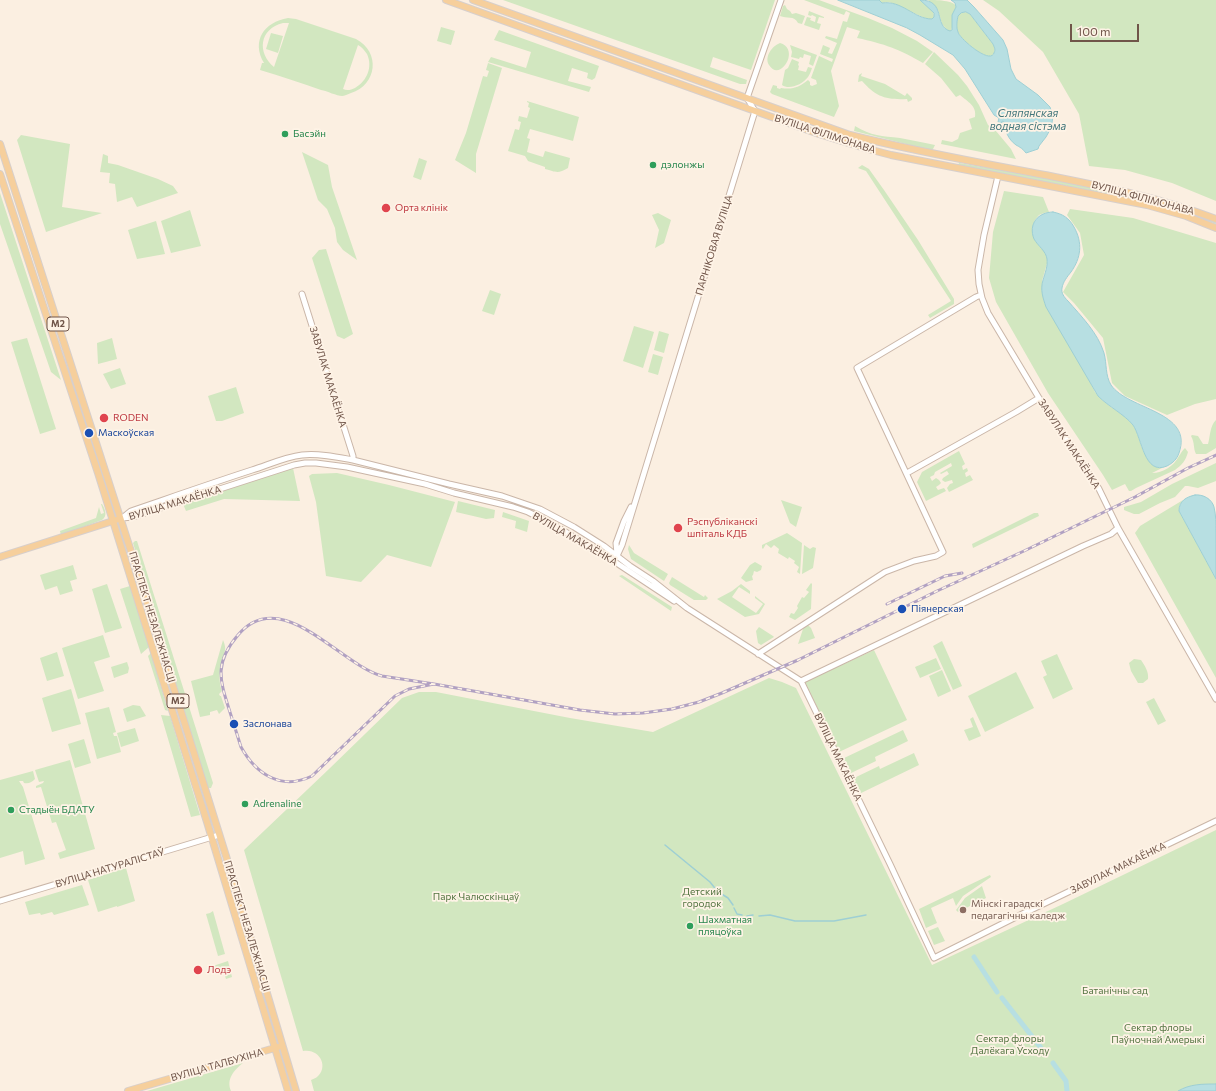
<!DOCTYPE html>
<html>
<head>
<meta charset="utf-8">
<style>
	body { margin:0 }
	#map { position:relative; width:1216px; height:1091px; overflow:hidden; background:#fbefe1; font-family:Commissioner,sans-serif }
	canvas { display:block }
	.scale { position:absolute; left:1070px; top:24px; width:69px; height:18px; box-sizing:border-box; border:2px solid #705549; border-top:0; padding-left:5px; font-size:12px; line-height:14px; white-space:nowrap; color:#705549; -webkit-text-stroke:3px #fef3e6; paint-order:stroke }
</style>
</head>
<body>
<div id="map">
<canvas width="1216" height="1091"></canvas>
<div class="scale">100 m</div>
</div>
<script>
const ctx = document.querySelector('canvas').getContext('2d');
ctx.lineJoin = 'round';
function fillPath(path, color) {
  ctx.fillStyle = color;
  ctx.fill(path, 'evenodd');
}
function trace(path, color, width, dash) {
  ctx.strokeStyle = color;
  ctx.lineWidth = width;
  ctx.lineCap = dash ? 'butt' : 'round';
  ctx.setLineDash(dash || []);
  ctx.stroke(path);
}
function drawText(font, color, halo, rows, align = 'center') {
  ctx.font = font + ' Commissioner,sans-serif';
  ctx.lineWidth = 3.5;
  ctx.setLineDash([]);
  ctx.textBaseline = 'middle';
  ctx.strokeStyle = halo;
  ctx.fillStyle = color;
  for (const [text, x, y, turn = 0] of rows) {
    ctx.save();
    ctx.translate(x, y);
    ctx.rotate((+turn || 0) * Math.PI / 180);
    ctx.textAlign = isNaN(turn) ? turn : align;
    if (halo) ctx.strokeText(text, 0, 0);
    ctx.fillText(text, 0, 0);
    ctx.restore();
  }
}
const green = new Path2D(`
	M503 0H775L751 70 713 57 710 67 747 80 746 84H740Z
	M804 0H819L868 18 892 28 917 41 933 52 923 63C899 49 885 44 857 38L860 31 847 27 831 71 839 106 834 117 772 94 770 92 773 85 777 86V88L780 89 781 88C793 90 799 87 808 80L810 82V85L812 86 817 84 816 80 811 78 819 56 832 62 833 59 820 54 823 45 830 48 828 53 832 54 837 43 825 38 826 36 837 39 843 21 847 22 850 13 846 11 844 15Z
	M879 0H920L933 11 934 17 932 19H927L889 2 882 3Z
	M928 0C934 0 956 0 956 7 955 10 953 13 953 16 952 21 953 26 951 31H948L942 24 938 10Z
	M983 0H1216V201L1172 183 1125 170 1089 166 1079 114 1043 52 999 11Z
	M785 5 787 9 790 11 792 14 796 13 805 16 802 24 798 23C794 15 787 19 780 16L783 6Z
	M809 11 824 17V18L819 17 817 23 821 24 819 30 804 25 807 17 811 18 810 20 815 22 816 17 812 15 811 16 808 15Z
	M966 12 970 14 993 44C994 46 996 49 994 53 990 65 959 38 958 32 956 27 957 21 958 16L961 13Z
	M288 18 296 19 356 39C381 52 377 85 351 93 348 94 344 96 342 96 337 96 327 91 321 90 301 83 281 76 260 70L262 63H264C251 41 264 22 288 18ZM283 23H289L274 67C257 53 259 29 283 23ZM358 45C362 47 364 50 367 54 373 67 367 81 355 88 351 90 347 91 343 89Z
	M441 27 455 31 451 45 437 41Z
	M499 30 599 66 595 78 592 80 587 78 588 73 572 68 568 81 591 87 589 92 488 62 491 57 526 68 531 52 494 40Z
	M271 33 283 36 278 53 266 49Z
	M780 43C801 49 780 83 769 65 764 57 772 46 780 43Z
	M790 45 817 55 813 66 809 64 811 56 804 54 803 58 800 57 799 59 791 57 792 52Z
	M934 52 958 75 967 86 979 105 988 125 996 131 1011 149 1016 159 941 144 942 140 952 142 958 139 960 133 972 129 969 119 975 117C977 106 968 102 960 95L956 97 941 78 925 64Z
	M792 59 799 62 798 65 799 66 798 70 806 72 808 67 812 68C811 71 810 74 808 77 802 85 789 90 782 85L785 70 788 68Z
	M488 63 502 68 476 154V173L455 160 466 133 483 76 487 77 489 71 486 70Z
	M862 73 861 76 885 84 905 96 907 93 912 98V100L908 102 907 99C886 100 876 97 862 81L858 82 859 75Z
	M527 101 579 117 573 141 530 129 527 138 530 139 527 152 543 157 545 151 570 158 568 168C558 174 556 172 545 169V167L528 161 525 156 508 151 515 129 519 130 521 122 518 121 519 116 527 118 530 108 528 107 529 103 527 102Z
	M855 126C871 136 882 136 900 138 912 140 924 143 935 145L933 149 930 150 854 131Z
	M21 135 70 144 62 207 102 213 46 232 17 140Z
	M302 152 328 165 332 187 357 260 343 250 337 242 335 228 327 209 318 200Z
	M103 154 108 156V163L118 165 158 179 173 186 178 193 137 207 132 197 117 202 115 184 109 183 110 173 100 172Z
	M419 158 427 161 421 180 413 177Z
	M959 163C1045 178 1133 192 1216 222V224L1183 212 1130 198 958 165Z
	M862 165 869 169 884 190 918 240 954 299V304L930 318 928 315 951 301 866 171 858 168Z
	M1004 191 1043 197 1049 212 1044 213 1039 215 1035 220 1033 226 1037 243 1045 252 1048 260 1042 281 1095 392C1105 406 1123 412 1133 425 1140 435 1140 449 1147 457 1150 461 1155 464 1158 468H1162L1152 473C1163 473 1174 466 1179 456 1181 453 1182 451 1185 448L1188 452C1186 460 1182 465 1175 470L1136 488 1131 491H1129L1125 484 1112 490 1103 475 1048 393 996 302 989 278 993 232Z
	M0 193 61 380 51 372 0 224Z
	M1070 209 1133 218 1216 243V399L1195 404 1167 415 1125 396 1112 383 1103 338 1074 303 1063 292 1084 255 1080 233 1067 215Z
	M190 210 201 246 171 253 161 221Z
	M658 213 671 220 664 243 655 248 659 230 652 215Z
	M156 221 165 254 137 259 128 230Z
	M326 249 353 334 344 339 337 336 312 258 319 250Z
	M490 290 501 294 494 315 482 311Z
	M634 326 654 332 643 368 623 361Z
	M659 331 669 334 664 353 654 350Z
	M27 338 56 429 40 434 11 342Z
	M112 338 117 359 98 364 97 343Z
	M653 354 663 357 658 375 648 372Z
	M120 368 126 384 111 389 103 374Z
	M236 387 244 413 222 421H216L208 396Z
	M1216 420V448L1206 454H1196C1193 448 1195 443 1191 436L1192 435 1198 436 1203 444H1208C1210 437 1210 425 1216 420Z
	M959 451 965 464 962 466 963 470 967 468 968 471 965 473 966 477 970 475 973 480 949 492 947 488 950 484 953 483 952 480 945 482 942 480 943 478 949 474 947 471 941 474 940 473 952 466 951 463 935 472 934 475 930 477 932 481 936 478 939 480 941 483 939 485 936 487 938 490 944 488 946 491 926 501 917 482 922 472Z
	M1216 463V481L1198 488 1188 486H1185L1175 497 1160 503 1139 514H1134L1124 510V507L1141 502 1172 484Z
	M293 468 300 501 224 499 186 511 183 504Z
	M337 473 389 485 455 502 431 567 387 555 361 582 326 576 316 502 309 476 312 474Z
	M781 500 802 507 796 527 790 523Z
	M1183 500C1179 504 1178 509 1180 513L1216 579V678L1135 533 1140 526Z
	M458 501 495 510 494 518 486 519 456 512Z
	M101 504H102C105 509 108 516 102 520L61 535 60 531 96 518 99 507 101 514 104 513Z
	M503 512 529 521 527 532 515 528 516 521 502 517Z
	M1034 513H1038L1039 516 973 548 972 544Z
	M787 533 802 543 800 574 797 572 799 567 794 563 795 561 789 557 788 559 778 553 779 549 774 545 771 548 766 544 763 549 762 548V545Z
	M135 541H137L213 783 211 788H208L133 543Z
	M629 545 634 553 668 574 664 581 631 559 628 549Z
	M804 545 810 549 813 547 816 548 813 568 802 574Z
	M755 562 762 566 761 570 757 572 754 571 753 575 752 576 753 580 746 582 741 578 750 565Z
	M73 565 77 579 70 581 73 591 60 595 57 586 45 590 40 575Z
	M622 575 672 607 671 611 619 576Z
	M672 577 704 597 705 595 708 598 706 600H694L670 585 669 583Z
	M811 583 812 584 811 609 795 620 789 617 791 613 794 614 798 608 797 606 802 597 804 598 809 592 806 590Z
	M107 584 122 628 105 633 92 589Z
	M741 584 750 591V594L739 587 732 597 756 613 763 604 755 598V596L765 604 759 614 745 617 717 599 732 591Z
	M130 586 149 647 141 654 120 589Z
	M808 625 811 628 815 638 798 644 803 629Z
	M759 627 773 636 774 637 761 645 758 643 756 631Z
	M103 635 110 657 94 662 104 691 78 699 62 648Z
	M223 640C228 651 223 654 221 665 219 674 219 683 222 691L219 694 220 696H221L225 708 219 714 217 710 210 712V715L200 717 191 681 213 675Z
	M942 641 962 686 953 690 933 646Z
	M874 650 907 720 839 752 805 682Z
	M57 652 64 676 47 681 40 658Z
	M151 653 168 711 165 710 148 656Z
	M1057 654 1073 689 1053 699 1043 677 1047 675 1041 661Z
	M936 658 941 669 920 678 915 667Z
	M1134 659 1141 660C1145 666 1149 672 1148 679L1143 683H1138L1131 671 1129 663Z
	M127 662 129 668 128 673 114 678 111 667Z
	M942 670 951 691 938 697 929 676Z
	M1016 672 1034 708 985 732 968 696Z
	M769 678 782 682 796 688 932 965 1063 904 1216 830V1091H314L311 1080C313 1079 316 1078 317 1077 329 1067 320 1048 303 1051L244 850 329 769 402 698 419 692H436L570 718 653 732Z
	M71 689 81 724 52 732 42 698Z
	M1154 698 1166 721 1158 725 1146 702Z
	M133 705 140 706 146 716 127 722 123 709Z
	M109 707 116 732 113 733 114 736H117L121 752 97 759 85 713Z
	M161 715 170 716 200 815 191 817Z
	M973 717 981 736 969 741 964 730 973 727 970 719Z
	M135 728 139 741 121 747 117 733Z
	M903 730 908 741 875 757 876 761 849 774 842 759Z
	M84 739 91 763 75 768 68 744Z
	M914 753 919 765 859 794 852 779 879 766 880 769Z
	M70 760 95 849 60 859 58 853 66 850 56 822 52 823 41 787 36 788V786L43 783 44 781 39 782 35 770Z
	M33 771 35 779C32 782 29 784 24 783L23 781H19L23 787 45 859 25 865 23 851 0 858V780Z
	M126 868 135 901 117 907V906L98 912 88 880Z
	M990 875 991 877 963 896 956 906 953 898 931 908 937 923 926 928 919 909Z
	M82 885 89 905 54 915 52 912 41 915 40 913 29 915 25 902Z
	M982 886 986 898 958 912 956 910 965 898Z
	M213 911 225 954 218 956 206 914 210 913Z
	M938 927 945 941 934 945 928 931Z
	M228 961 232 977 226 979 223 970 212 973 210 967Z
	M243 1063C234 1070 226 1079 231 1091H147Z`);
const water = new Path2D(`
	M838 0H879L882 3C902 0 914 19 932 19L934 17V13L920 0C947 0 933 26 950 31L952 30V15L956 7 955 3 951 0H967L974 7 1003 40 1007 49 1011 69 1016 79 1038 95 1050 107 1053 117 1051 128 1046 137 1039 146 1038 149 1026 153C1023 149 1020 147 1016 145 1008 139 1005 131 1004 122L1002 121V123L998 122 999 118 994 115 965 69 953 55 920 35 907 28ZM966 12 970 14 993 44C994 47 996 49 994 53 990 65 959 38 958 32 956 27 957 21 958 16L961 13Z
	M1053 212C1063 214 1069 218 1074 227 1083 243 1081 258 1071 272 1067 277 1063 282 1062 288 1061 293 1064 297 1068 301 1081 316 1098 333 1104 353 1107 364 1105 375 1111 385 1128 410 1194 411 1179 453 1177 459 1173 463 1167 466 1144 476 1142 438 1133 425 1124 414 1109 407 1098 396L1046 307C1043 298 1040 290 1043 280 1045 273 1048 266 1047 259 1046 251 1038 246 1034 239 1028 224 1038 212 1053 212Z
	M1195 495C1203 494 1212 499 1214 507 1216 515 1216 524 1216 532 1216 547 1216 563 1216 579L1179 511C1179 501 1186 497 1195 495Z
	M1216 1084V1091H1178C1190 1084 1202 1084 1216 1084Z`);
const stream = new Path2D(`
	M665 845 710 882 718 892
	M720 893 728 898 733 905
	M734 908 737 914 742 915
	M747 916 753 915
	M759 916 770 915 795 921H834L866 915`);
const canal = new Path2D(`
	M974 957 997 992
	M1002 998 1045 1053
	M1053 1063 1066 1081 1067 1091`);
const minor = new Path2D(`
	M998 176 984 235 978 270 979 284 982 298 988 313 1039 398 1099 489 1118 528 1216 699
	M302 294 353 456V460
	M907 473 1016 412 1039 398
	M122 518 133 517 294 465 305 463H316L347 467 425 484 454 493 513 507 528 512 554 525 615 562 668 597 674 601
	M121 519 131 511C172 497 212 483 252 470 268 465 285 457 302 455 318 453 337 457 353 460L449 484 502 496 540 509 574 527 604 546 630 566 653 581 687 608 801 681 890 864 934 958 1014 918 1216 821
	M617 554 616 543 624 521 631 507
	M616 558 622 545 755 111 747 98 781 0
	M758 654 885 572 914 561 936 556 943 552 857 368 976 297 981 295
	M801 681 1083 546 1111 534 1118 528
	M0 901 219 835`);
const major = new Path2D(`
	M446 0 819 134 868 149 891 155 1147 205 1186 216 1216 228
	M473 0 850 135C918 152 987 164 1055 177 1110 188 1164 199 1216 219
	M0 144 136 567 231 872 296 1091
	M0 174 98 473 207 822 288 1091
	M0 557 116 520
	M128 1091 278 1047`);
const rail = new Path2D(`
	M887 604 945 576 962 573
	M434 684 409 689 395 696 312 776C281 791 256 774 241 747 237 734 233 722 229 709 219 678 215 662 238 635 281 584 339 664 382 676L434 684 580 710 615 714 643 713 672 709 699 702 722 693 798 660 937 591 1024 551 1135 497 1188 468 1216 455`);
const markers = [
	[285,134,4,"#2e9e5b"],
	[653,165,4,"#2e9e5b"],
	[386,208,5,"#e0444e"],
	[104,418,5,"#e0444e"],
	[89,433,5,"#1a4fb4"],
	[678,528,5,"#e0444e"],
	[902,609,5,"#1a4fb4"],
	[234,724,5,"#1a4fb4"],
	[245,804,4,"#2e9e5b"],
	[11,810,4,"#2e9e5b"],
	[963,910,4,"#8d6e63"],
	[690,926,4,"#2e9e5b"],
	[198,970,5,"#e0444e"]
];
const shields = [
	[58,324,22],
	[178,701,22]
];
const shieldNames = [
	["М2",58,324],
	["М2",178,701]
];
const leisureNames = [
	["Басэйн",293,134],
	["дэлонжы",661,165],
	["Adrenaline",253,804],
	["Стадыён БДАТУ",19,810],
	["Шахматная",698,920],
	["пляцоўка",698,932]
];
const streetNames = [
	["ВУЛІЦА ФІЛІМОНАВА",825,134,18],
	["ВУЛІЦА ФІЛІМОНАВА",1143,198,15],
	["ПАРНІКОВАЯ ВУЛІЦА",714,245,-73],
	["ЗАВУЛАК МАКАЁНКА",328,377,73],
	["ЗАВУЛАК МАКАЁНКА",1069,444,57],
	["ВУЛІЦА МАКАЁНКА",175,503,-17],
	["ВУЛІЦА МАКАЁНКА",575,539,30],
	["ПРАСПЕКТ НЕЗАЛЕЖНАСЦІ",152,617,73],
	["ВУЛІЦА МАКАЁНКА",838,757,64],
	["ВУЛІЦА НАТУРАЛІСТАЎ",110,868,-17],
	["ЗАВУЛАК МАКАЁНКА",1118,868,-26],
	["ПРАСПЕКТ НЕЗАЛЕЖНАСЦІ",247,926,73],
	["ВУЛІЦА ТАЛБУХІНА",217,1065,-16]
];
const healthNames = [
	["Орта клінік",395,208],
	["RODEN",113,418],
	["Рэспубліканскі",687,522],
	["шпіталь КДБ",687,534],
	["Лодэ",207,970]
];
const transitNames = [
	["Маскоўская",98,433],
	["Піянерская",911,609],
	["Заслонава",243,724]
];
const parkNames = [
	["Детский",702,892],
	["городок",702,904],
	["Парк Чалюскінцаў",476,897],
	["Батанічны сад",1115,991],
	["Сектар флоры",1158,1028],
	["Паўночнай Амерыкі",1158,1040],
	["Сектар флоры",1010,1039],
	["Далёкага Ўсходу",1010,1051]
];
const educationNames = [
	["Мінскі гарадскі",971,904],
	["педагагічны каледж",971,916]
];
const waterNames = [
	["Сляпянская",1028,113],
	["водная сістэма",1028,126]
];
fillPath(green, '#d2e7c0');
fillPath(water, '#b7dfe2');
trace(water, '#9ecfd4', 1);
trace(stream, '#9ecfd4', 1.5);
trace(canal, '#b7dfe2', 5);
trace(minor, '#cab6a8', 7);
trace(major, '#d7cfcc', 8);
trace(minor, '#fff', 5);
trace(major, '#f6cf9c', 6);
trace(rail, '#b1a1c2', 3);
trace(rail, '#fef3e6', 1.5, [4.5]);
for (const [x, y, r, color] of markers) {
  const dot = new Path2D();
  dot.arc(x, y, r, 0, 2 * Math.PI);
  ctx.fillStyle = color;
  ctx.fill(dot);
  trace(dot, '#fef3e6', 1.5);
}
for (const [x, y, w] of shields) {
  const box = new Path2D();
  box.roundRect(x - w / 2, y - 7, w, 14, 3);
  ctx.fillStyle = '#fef3e6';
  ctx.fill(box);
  trace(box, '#705549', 1);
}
drawText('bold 9px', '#705549', null, shieldNames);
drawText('10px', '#27864d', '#fef3e6', leisureNames, 'left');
drawText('10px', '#705549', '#fef3e6', streetNames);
drawText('10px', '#be3a42', '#fef3e6', healthNames, 'left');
drawText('10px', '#164399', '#fef3e6', transitNames, 'left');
drawText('10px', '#547542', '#fef3e6', parkNames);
drawText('10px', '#785e54', '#fef3e6', educationNames, 'left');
drawText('italic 11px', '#42767b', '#fef3e6', waterNames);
</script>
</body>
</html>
